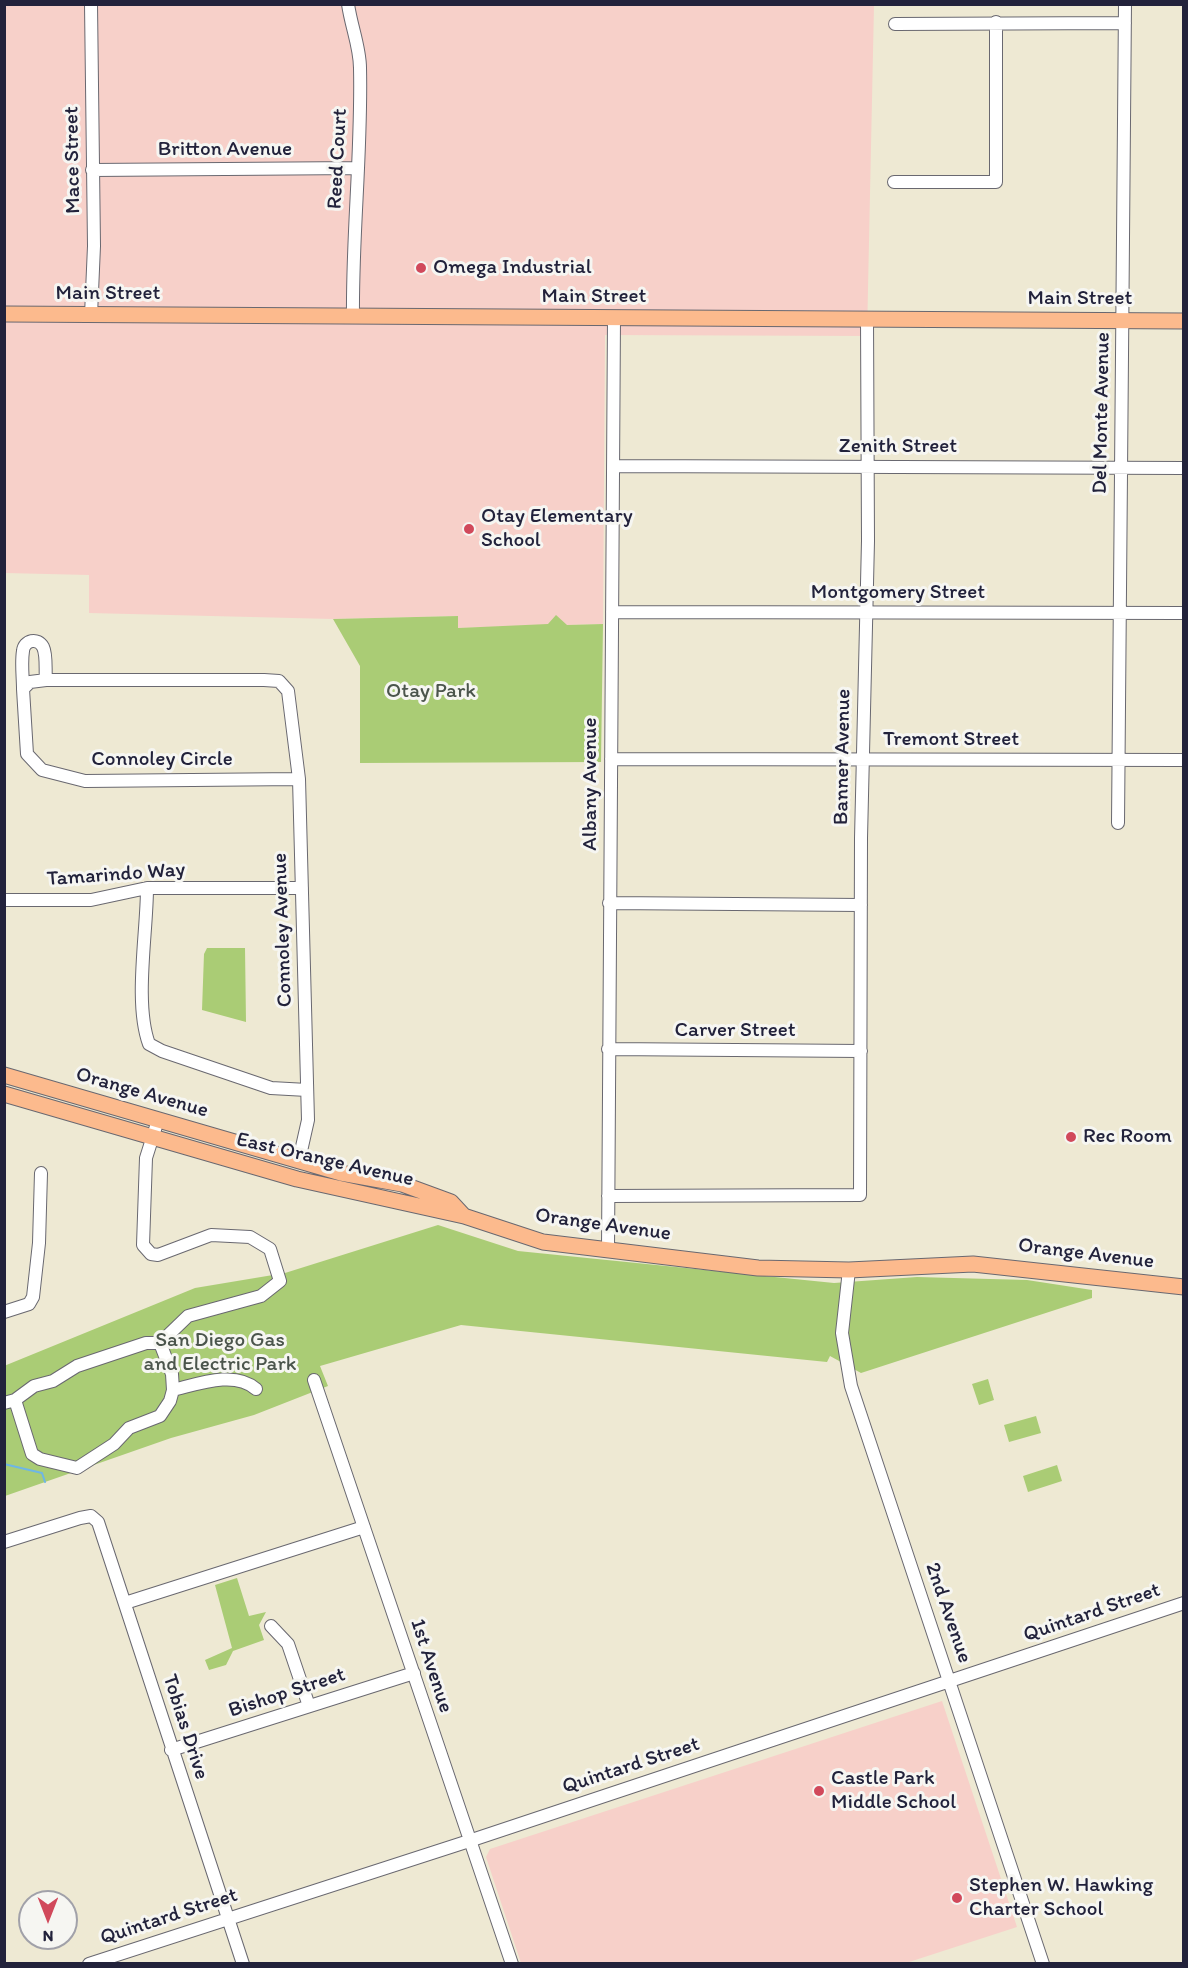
<!DOCTYPE html>
<html>
<head>
<meta charset="utf-8">
<style>
	body { margin:0 }
	#map { position:relative; width:1188px; height:1968px; overflow:hidden; background:#eee9d3; font-family:Itim,sans-serif }
	canvas { display:block }
	.frame { position:absolute; inset:0; border:6px solid #22223b; pointer-events:none }
	.north { position:absolute; left:18px; top:1890px; width:60px; height:60px; box-sizing:border-box; background:#f6f6f2; border:2px solid #a1a1a9; border-radius:50%; rotate:180deg; font-size:16px; font-weight:700; line-height:24px; text-align:center; color:#22223b }
	.north::after { content:''; display:block; margin:auto; width:21px; height:27px; background:#d1495b; clip-path:polygon(50% 0,100% 100%,50% 72%,0 100%) }
</style>
</head>
<body>
<div id="map">
<canvas width="1188" height="1968"></canvas>
<div class="frame"></div>
<div class="north">N</div>
</div>
<script>
const ctx = document.querySelector('canvas').getContext('2d');
ctx.lineJoin = 'round';
function fillPath(path, color) {
  ctx.fillStyle = color;
  ctx.fill(path, 'evenodd');
}
function trace(path, color, width, dash) {
  ctx.strokeStyle = color;
  ctx.lineWidth = width;
  ctx.lineCap = dash ? 'butt' : 'round';
  ctx.setLineDash(dash || []);
  ctx.stroke(path);
}
function drawText(font, color, halo, rows, align = 'center') {
  ctx.font = font + ' Itim,sans-serif';
  ctx.lineWidth = 6;
  ctx.setLineDash([]);
  ctx.textBaseline = 'middle';
  ctx.strokeStyle = halo;
  ctx.fillStyle = color;
  for (const [text, x, y, turn = 0] of rows) {
    ctx.save();
    ctx.translate(x, y);
    ctx.rotate((+turn || 0) * Math.PI / 180);
    ctx.textAlign = isNaN(turn) ? turn : align;
    if (halo) ctx.strokeText(text, 0, 0);
    ctx.fillText(text, 0, 0);
    ctx.restore();
  }
}
const built = new Path2D(`
	M5 5H874L867 336 605 335 603 624 458 628V616L333 619 89 613V575L5 573Z
	M942 1701 1017 1927 906 1963H521L486 1857 490 1849Z`);
const green = new Path2D(`
	M556 615 567 625 603 624 601 762 360 763V666L333 619 458 616V628L548 624Z
	M207 948H245L246 1022 202 1010 204 954Z
	M438 1225 518 1251 834 1283 917 1277 1027 1280 1092 1290V1298L861 1373 830 1356 827 1362 461 1325 320 1366 328 1386 254 1415 171 1438 5 1496 4 1366 195 1288 285 1273Z
	M988 1379 994 1400 979 1405 972 1384Z
	M1036 1416 1041 1433 1009 1442 1004 1425Z
	M1057 1465 1062 1481 1028 1492 1023 1476Z
	M237 1578 249 1616 266 1612 259 1625 264 1640 233 1651 226 1665 209 1670 205 1660 232 1648 215 1585Z`);
const stream = new Path2D(`
	M4 1464 42 1473 45 1482`);
const minor = new Path2D(`
	M91 4 94 246 91 315
	M348 4C351 26 360 47 360 68 362 151 352 234 353 317
	M895 24 1125 23
	M92 170 358 168
	M894 182H996V22
	M613 466 1184 468
	M612 612 1184 613
	M23 689C23 677 21 663 23 651 24 640 38 637 43 647 47 655 45 670 46 680
	M611 759 1184 760
	M299 779 85 781 42 770 27 754 23 689 30 682 46 680H264L279 681 288 691 299 779 308 1120 299 1160
	M1118 823 1125 4
	M147 888C147 933 134 1003 149 1044L162 1051 271 1088 307 1090
	M4 900H91L147 888H302
	M609 903 861 905
	M608 1049 861 1051
	M158 1120 146 1158 143 1245 151 1254 158 1255 211 1235 250 1237 270 1249 280 1281 261 1296 188 1316 160 1343
	M608 1196 860 1195 861 838 868 541 867 319
	M608 1249 614 318
	M849 1270 842 1333 851 1386 1043 1964
	M4 1312 29 1304 33 1297 39 1243 41 1173
	M314 1380 512 1964
	M15 1400 34 1386 53 1381 77 1366 146 1343H160L172 1374 173 1390
	M4 1403 15 1400 32 1454 40 1459 77 1468 114 1444 129 1428 160 1416 170 1401 173 1390C198 1384 235 1370 256 1389
	M4 1542 80 1518 91 1516 98 1522 243 1964
	M125 1603 364 1527
	M271 1626 288 1644 309 1706
	M171 1750 414 1673
	M89 1964 469 1841 1184 1603`);
const major = new Path2D(`
	M4 314 1184 321
	M4 1075 341 1173 402 1184 451 1202 464 1216 543 1242 758 1268 849 1270 973 1264 1184 1287
	M4 1094 297 1179 464 1216`);
const markers = [
	[421,268,6,"#d1495b"],
	[469,529,6,"#d1495b"],
	[1071,1137,6,"#d1495b"],
	[819,1791,6,"#d1495b"],
	[957,1898,6,"#d1495b"]
];
const streetNames = [
	["Britton Avenue",225,150],
	["Reed Court",338,159,-87],
	["Mace Street",73,160,-91],
	["Main Street",108,294],
	["Main Street",594,297],
	["Main Street",1080,299],
	["Del Monte Avenue",1102,413,-89],
	["Zenith Street",898,447],
	["Montgomery Street",898,593],
	["Tremont Street",951,740],
	["Banner Avenue",843,757,-89],
	["Connoley Circle",162,760],
	["Albany Avenue",591,784,-90],
	["Tamarindo Way",116,875,-4],
	["Connoley Avenue",283,930,-92],
	["Carver Street",735,1031],
	["Orange Avenue",142,1093,16],
	["East Orange Avenue",325,1160,13],
	["Orange Avenue",603,1225,8],
	["Orange Avenue",1086,1254,7],
	["2nd Avenue",948,1613,71],
	["Quintard Street",1092,1613,-19],
	["1st Avenue",431,1666,72],
	["Bishop Street",287,1693,-18],
	["Tobias Drive",185,1727,72],
	["Quintard Street",631,1766,-18],
	["Quintard Street",169,1917,-18]
];
const poiNames = [
	["Omega Industrial",433,268],
	["Otay Elementary",481,517],
	["School",481,541],
	["Rec Room",1083,1137],
	["Castle Park",831,1779],
	["Middle School",831,1803],
	["Stephen W. Hawking",969,1886],
	["Charter School",969,1910]
];
const parkNames = [
	["Otay Park",431,692],
	["San Diego Gas",220,1341],
	["and Electric Park",220,1365]
];
fillPath(built, '#f7d0c9');
fillPath(green, '#aacc75');
trace(stream, '#6eb6e5', 2);
trace(minor, '#696870', 14);
trace(major, '#696870', 17);
trace(minor, '#fff', 12);
trace(major, '#fcba8d', 15);
for (const [x, y, r, color] of markers) {
  const dot = new Path2D();
  dot.arc(x, y, r, 0, 2 * Math.PI);
  ctx.fillStyle = color;
  ctx.fill(dot);
  trace(dot, '#f6f6f2', 2);
}
drawText('21px', '#22223b', '#f6f6f2', streetNames);
drawText('21px', '#22223b', '#f6f6f2', poiNames, 'left');
drawText('21px', '#4b554c', '#f6f6f2', parkNames);
</script>
</body>
</html>
